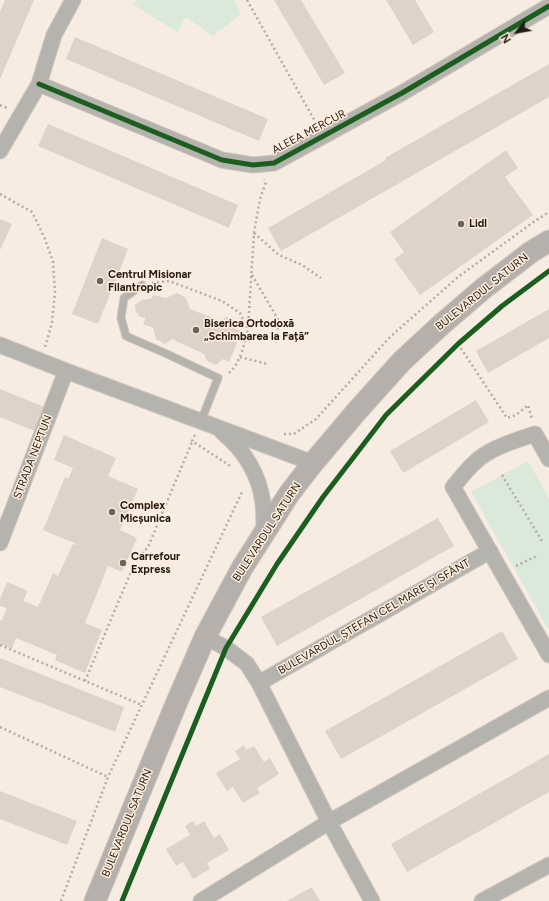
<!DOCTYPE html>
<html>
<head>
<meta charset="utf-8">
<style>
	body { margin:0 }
	#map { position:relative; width:549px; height:901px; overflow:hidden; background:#f6ece2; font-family:Figtree,sans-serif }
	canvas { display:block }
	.north { position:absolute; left:497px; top:12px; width:40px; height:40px; -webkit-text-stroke:3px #feedda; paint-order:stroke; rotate:239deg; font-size:11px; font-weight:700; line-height:16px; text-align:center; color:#211b14 }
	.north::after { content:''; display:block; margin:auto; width:14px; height:18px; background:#211b14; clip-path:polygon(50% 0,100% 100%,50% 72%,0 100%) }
</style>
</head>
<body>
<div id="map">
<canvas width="549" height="901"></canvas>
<div class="north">N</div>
</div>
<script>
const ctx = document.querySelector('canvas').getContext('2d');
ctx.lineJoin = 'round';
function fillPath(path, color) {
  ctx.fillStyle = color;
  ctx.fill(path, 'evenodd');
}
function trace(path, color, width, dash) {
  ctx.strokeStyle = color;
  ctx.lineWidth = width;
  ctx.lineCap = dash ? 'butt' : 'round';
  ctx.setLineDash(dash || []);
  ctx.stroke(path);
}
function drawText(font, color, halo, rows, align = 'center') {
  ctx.font = font + ' Figtree,sans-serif';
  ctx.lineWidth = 3;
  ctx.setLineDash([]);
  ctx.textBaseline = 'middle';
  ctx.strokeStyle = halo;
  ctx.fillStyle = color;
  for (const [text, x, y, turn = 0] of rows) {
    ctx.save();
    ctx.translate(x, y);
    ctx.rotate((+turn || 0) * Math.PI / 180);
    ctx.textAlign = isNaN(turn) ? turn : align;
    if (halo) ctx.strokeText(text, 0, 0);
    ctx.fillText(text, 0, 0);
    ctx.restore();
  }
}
const green = new Path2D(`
	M136 0H234L241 14 213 36 186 17 177 32 133 4Z
	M528 461 549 498V630L471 492Z`);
const building = new Path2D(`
	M5 0H34L0 79V12Z
	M274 0H301L345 73 324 85Z
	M386 0H415L434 32 413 45Z
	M75 37 268 119 259 141 66 59Z
	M549 64V97L281 251 268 228 386 160 385 158Z
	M48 124 238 205 229 228 38 146Z
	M506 150 518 168 505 177 533 215 420 295 394 259 404 252 390 232Z
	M0 219 12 224 0 250Z
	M102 238 128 249 98 324 72 314Z
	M177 293 186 298 190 309 221 321 226 317 236 321 234 328 242 331 229 362 223 359 216 365 207 361 204 354 172 339 165 344 156 339 153 328 143 324 146 318 140 317 136 312 135 305 142 300 151 299 153 295 166 298Z
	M549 309V338L488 373 476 351Z
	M0 389 47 408 37 432 0 417Z
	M476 400 489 422 403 473 390 451Z
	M64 435 116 458 108 476 138 489 120 530 137 538 122 572 108 566 85 623 102 630 85 673 55 660 57 655 16 638 12 649 0 644V620H2L7 608 0 606V599L7 582 28 591 23 601 38 607 53 573 58 576 73 544 79 545 43 530 65 477 68 479 73 468 54 460Z
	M438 518 454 546 277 646 261 617Z
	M502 631 518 659 341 759 325 731Z
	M0 658 124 707 115 732 0 687Z
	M244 745 246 750 254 746 264 762 270 758 279 774 257 788 260 793 243 803 233 787 227 791 216 773 240 759 235 751Z
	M549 754V792L407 872 391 844Z
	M0 791 77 821 67 845 0 819Z
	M193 821 196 826 204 821 214 838 220 834 229 850 207 863 210 869 193 879 183 862 176 866 166 849 190 835 185 826Z
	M312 887 320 901H287Z`);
const path = new Path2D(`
	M247 0 316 123
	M0 105 7 108
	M0 194 32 212 45 239 53 262 55 292 52 323 45 347
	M254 233 279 255 302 265 321 278
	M252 275 279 321 276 343
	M152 283 169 281 222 301 240 313 248 329C244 344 241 362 229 373
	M248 328 254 233 260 199 266 182 264 180
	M458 344 507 418 516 415 528 405 532 419
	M240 357 267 364
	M284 434H294L316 419 390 337 458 277 535 221 549 212
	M195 435 192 441 232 467
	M502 475 542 541
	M516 566 537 556
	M0 645 142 705
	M85 681 136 560 148 547 192 442
	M0 727 108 777
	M61 901 108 777 243 490`);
const service = new Path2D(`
	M142 285 124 298 121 318 126 336 167 354 218 378 201 421`);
const minor = new Path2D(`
	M39 84 222 160 253 165 274 163 402 93 549 6
	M0 151 39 84 54 35 73 0
	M0 345 66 371 313 463
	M222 432C245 451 259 474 263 503 264 513 264 522 264 532
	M549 459 535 434C519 439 503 444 489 452 474 460 464 474 453 487L549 655
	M0 543 66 371
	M205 637 226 648 247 664 259 683 329 822 372 901
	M259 683 490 551
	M201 901 329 822 549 698
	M482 901 549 865`);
const secondary = new Path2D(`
	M95 901 176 704 205 637 242 568 289 494 313 463 357 411 402 361 442 324 484 288 531 252 549 241`);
const cycleway = new Path2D(`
	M39 84 222 160 253 165 274 163 402 93 549 6
	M122 901 226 648 277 564 323 497 386 415 458 344 502 306 549 271`);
const markers = [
	[461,224,4,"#6c645c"],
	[100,281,4,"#6c645c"],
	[196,330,4,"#6c645c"],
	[112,512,4,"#6c645c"],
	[123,563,4,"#6c645c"]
];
const streetNames = [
	["ALEEA MERCUR",309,132,-28],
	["BULEVARDUL SATURN",482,292,-39],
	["STRADA NEPTUN",33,457,-69],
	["BULEVARDUL SATURN",267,532,-57],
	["BULEVARDUL ȘTEFAN CEL MARE ȘI SFÂNT",374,617,-30],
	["BULEVARDUL SATURN",127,823,-68]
];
const poiNames = [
	["Lidl",469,224],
	["Centrul Misionar",108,275],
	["Filantropic",108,288],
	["Biserica Ortodoxă",204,324],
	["„Schimbarea la Față”",204,337],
	["Complex",120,506],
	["Micșunica",120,519],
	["Carrefour",131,557],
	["Express",131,570]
];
fillPath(green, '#dae9da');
fillPath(building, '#ded3c8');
trace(service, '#cec6bf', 9);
trace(minor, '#cec6bf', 17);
trace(secondary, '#cec6bf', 23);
trace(path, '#b1ada7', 2.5, [2, 3]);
trace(service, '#b5b3ad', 7);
trace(minor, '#b5b3ad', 15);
trace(secondary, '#b5b0ab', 21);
trace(cycleway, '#1b5e20', 5);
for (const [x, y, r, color] of markers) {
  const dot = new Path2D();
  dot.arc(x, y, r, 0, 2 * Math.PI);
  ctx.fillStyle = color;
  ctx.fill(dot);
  trace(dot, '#feedda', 1.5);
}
drawText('11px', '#211b14', '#feedda', streetNames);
drawText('bold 11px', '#211b14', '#feedda', poiNames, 'left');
</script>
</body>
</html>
